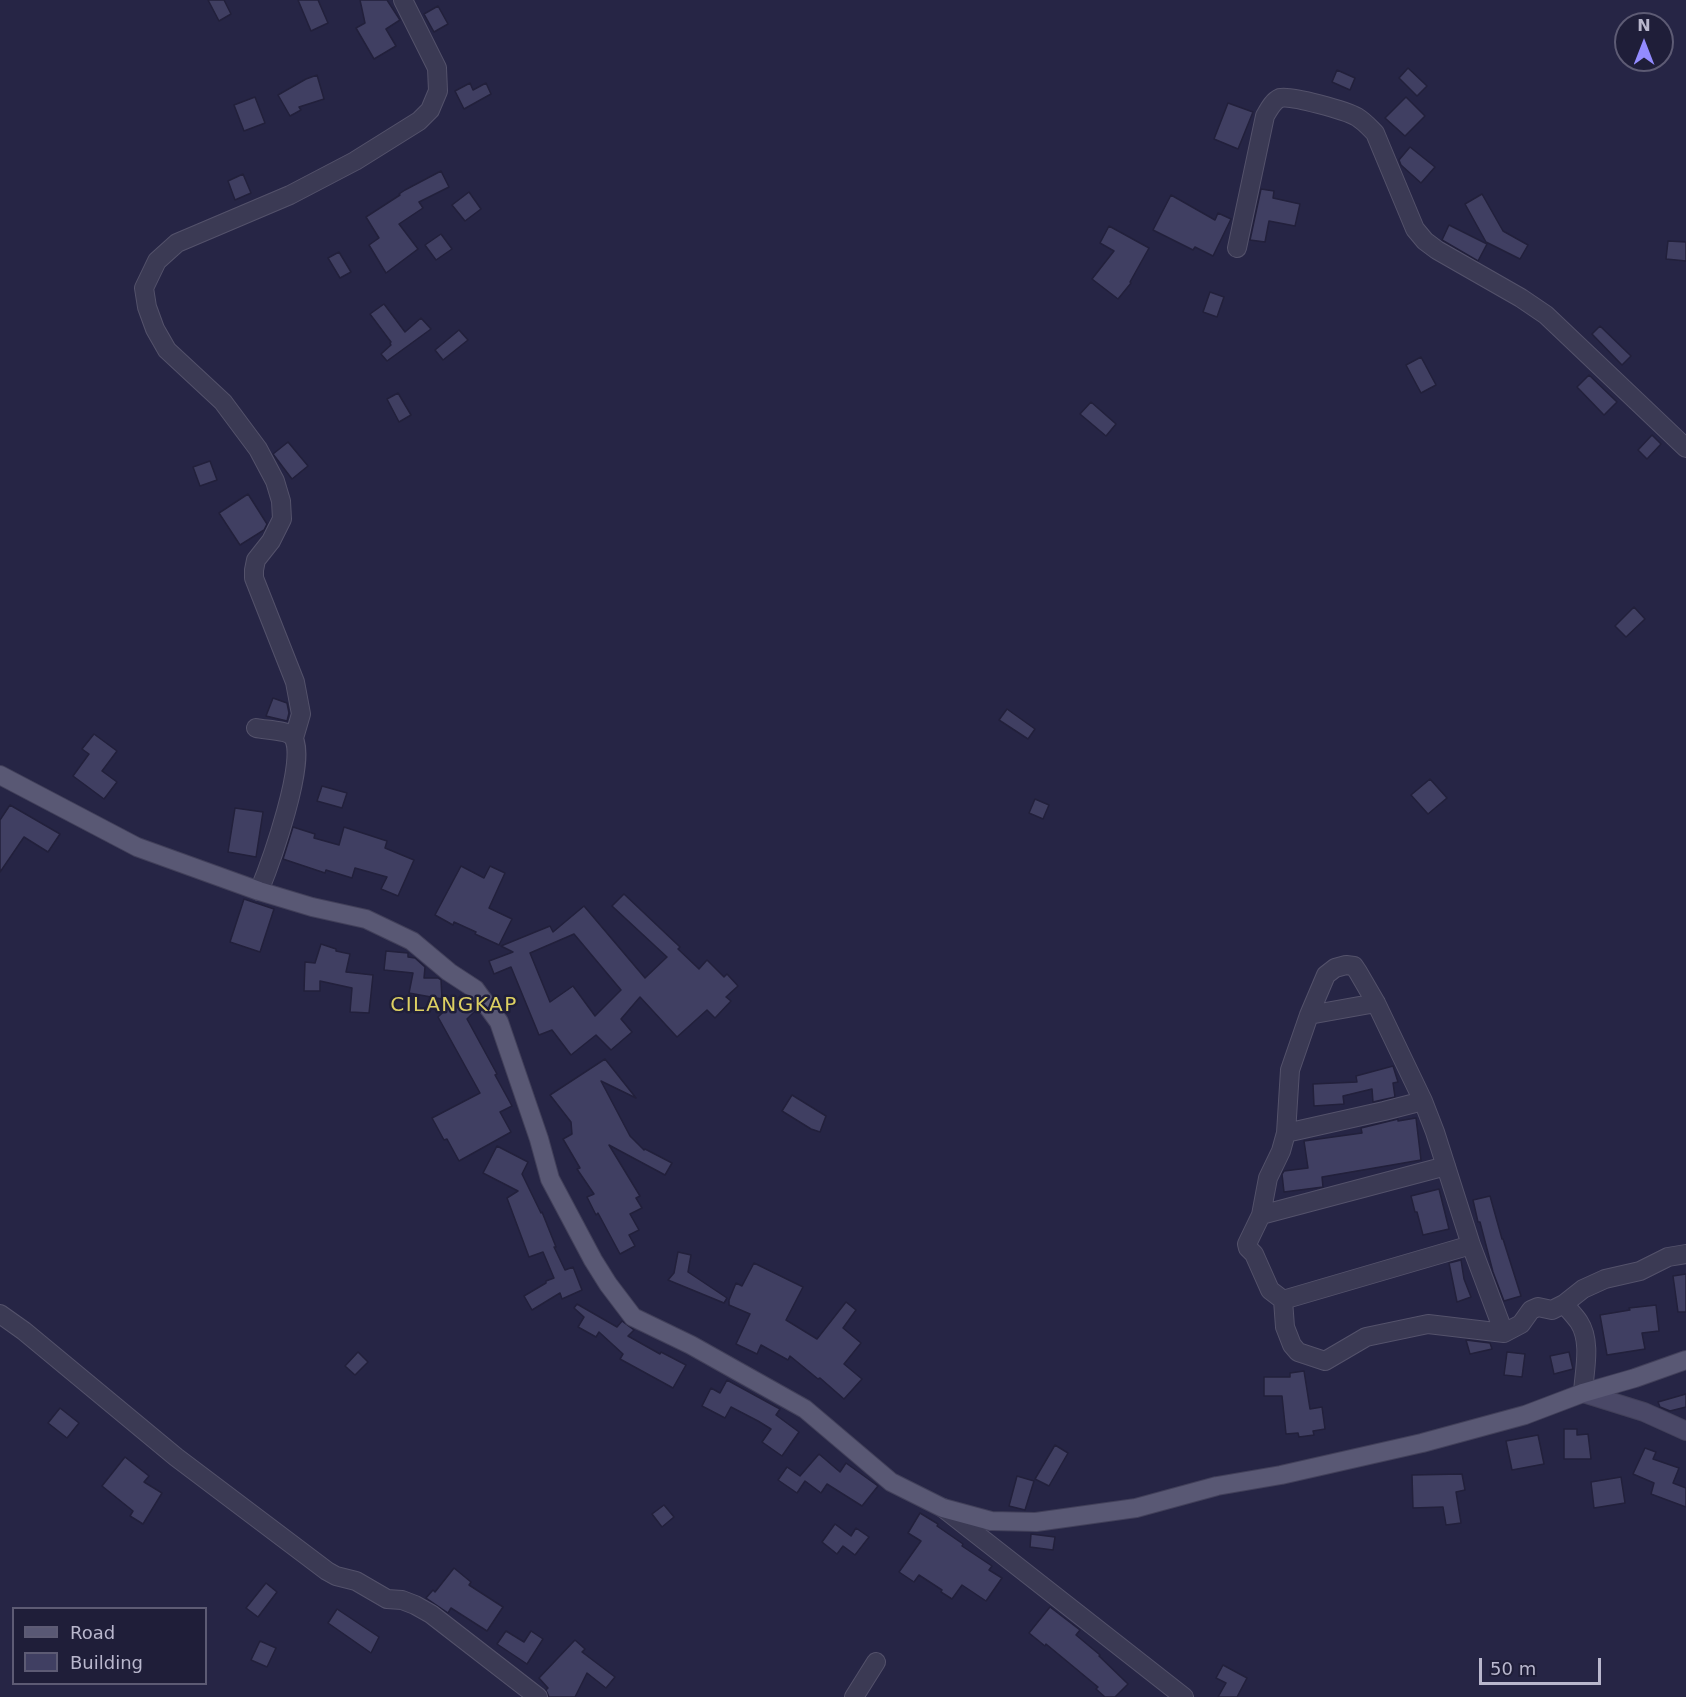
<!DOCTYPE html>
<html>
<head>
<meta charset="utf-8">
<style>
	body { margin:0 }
	#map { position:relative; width:1686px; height:1697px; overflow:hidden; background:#262545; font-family:"DejaVu Sans",sans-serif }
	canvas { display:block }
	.legend { position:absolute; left:12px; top:1607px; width:195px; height:78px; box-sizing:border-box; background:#1f1e39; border:2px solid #5d5b74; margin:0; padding:8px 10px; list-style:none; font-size:18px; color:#b9b7cd }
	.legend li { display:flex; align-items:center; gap:12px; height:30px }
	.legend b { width:30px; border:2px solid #5d5b74 }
	.north { position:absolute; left:1614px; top:12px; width:60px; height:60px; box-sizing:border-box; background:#1f1e39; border:2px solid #5d5b74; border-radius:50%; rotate:0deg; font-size:16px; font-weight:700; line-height:24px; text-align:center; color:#b9b7cd }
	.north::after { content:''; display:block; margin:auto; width:21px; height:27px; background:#938bff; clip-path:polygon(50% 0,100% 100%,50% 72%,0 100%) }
	.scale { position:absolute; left:1479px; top:1658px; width:122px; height:27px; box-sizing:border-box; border:3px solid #b9b7cd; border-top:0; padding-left:8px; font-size:18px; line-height:21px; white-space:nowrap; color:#b9b7cd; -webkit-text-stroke:4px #1f1e39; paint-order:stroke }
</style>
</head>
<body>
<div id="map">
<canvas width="1686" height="1697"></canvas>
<ul class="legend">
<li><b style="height:8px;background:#595874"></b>Road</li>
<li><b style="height:16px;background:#403f62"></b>Building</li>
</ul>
<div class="north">N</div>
<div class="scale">50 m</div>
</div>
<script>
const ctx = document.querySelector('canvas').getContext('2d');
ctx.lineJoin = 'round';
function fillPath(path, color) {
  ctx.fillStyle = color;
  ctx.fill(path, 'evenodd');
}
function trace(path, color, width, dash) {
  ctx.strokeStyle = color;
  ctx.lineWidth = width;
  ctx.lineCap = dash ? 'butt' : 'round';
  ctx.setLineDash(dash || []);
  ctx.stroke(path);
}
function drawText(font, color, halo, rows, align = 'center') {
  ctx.font = font + ' "DejaVu Sans",sans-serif';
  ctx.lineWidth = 5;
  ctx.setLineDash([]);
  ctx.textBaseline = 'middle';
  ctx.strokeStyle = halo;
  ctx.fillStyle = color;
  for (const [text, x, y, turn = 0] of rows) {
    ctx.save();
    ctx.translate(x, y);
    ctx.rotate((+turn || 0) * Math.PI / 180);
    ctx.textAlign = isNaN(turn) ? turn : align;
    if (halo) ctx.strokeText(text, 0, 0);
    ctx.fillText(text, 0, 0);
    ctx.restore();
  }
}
const building = new Path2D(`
	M208 0H224L231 14 219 21Z
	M298 0H318L328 23 311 31Z
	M360 0H387L400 20 386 29 396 46 374 59 356 28 365 23Z
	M438 6 448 24 434 32 424 14Z
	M1408 68 1427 86 1417 96 1399 78Z
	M1337 70 1355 78 1350 90 1332 82Z
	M317 75 324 99 299 107 301 110 290 116 278 95 306 79Z
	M470 83 473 90 486 83 491 94 464 109 455 91Z
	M255 97 265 123 244 131 234 105Z
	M1406 97 1425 116 1405 136 1385 118Z
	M1228 103 1253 112 1238 149 1214 139Z
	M1410 147 1435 167 1421 183 1401 165 1399 160Z
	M441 171 449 187 419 202 423 208 399 224 418 249 386 273 369 245 379 238 366 217 400 195 399 194 405 190Z
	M243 174 251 193 235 200 228 181Z
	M1261 189 1274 191 1273 198 1300 204 1295 226 1269 221 1265 242 1250 240Z
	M469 192 481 209 465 221 452 205Z
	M1482 194 1503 231 1528 245 1520 259 1486 242 1465 204Z
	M1171 195 1215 220 1218 213 1231 219 1213 256 1195 247 1193 250 1153 230Z
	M1449 225 1487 244 1478 261 1442 240Z
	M1109 226 1149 248 1130 282 1131 283 1118 299 1092 279 1114 251 1100 243Z
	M441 234 452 249 436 260 425 245Z
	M1668 241 1686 242V261L1666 259Z
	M339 252 351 272 340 278 328 258Z
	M1210 292 1224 297 1217 317 1203 312Z
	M384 304 405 332 421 318 431 329 387 361 381 354 391 345 390 343 391 342 370 314Z
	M1600 326 1631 356 1622 365 1592 334Z
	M459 330 468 340 443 360 435 350Z
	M1421 357 1436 385 1421 393 1406 365Z
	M1589 375 1617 402 1604 415 1577 387Z
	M398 393 411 415 399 422 387 399Z
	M1091 402 1116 424 1106 436 1080 414Z
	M1652 435 1661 444 1647 459 1638 450Z
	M288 442 308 466 292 479 273 454Z
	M210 461 217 480 200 486 193 467Z
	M248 494 267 524 264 530 240 545 219 513Z
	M1634 607 1645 619 1626 637 1615 626Z
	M273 698 287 703 289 713 287 721 266 716Z
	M1007 709 1035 729 1028 739 999 720Z
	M94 734 117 751 102 771 117 782 104 799 73 776 89 754 82 749Z
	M1430 779 1447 798 1428 814 1411 795Z
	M322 786 347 793 342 808 317 801Z
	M1035 799 1049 805 1043 819 1029 813Z
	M10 805 60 834 48 852 24 837 0 872V820Z
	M235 808 263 812 256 857 228 852Z
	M293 827 315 834 314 838 339 845 344 827 387 841 385 848 414 860 398 896 381 889 387 877 355 868 352 878 326 870 325 873 283 859Z
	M461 866 484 878 490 866 505 873 489 908 512 919 499 945 475 934 476 932 454 922 453 925 435 915Z
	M624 894 680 947 678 949 699 969 707 960 724 977 727 974 738 986 726 997 731 1001 715 1018 707 1010 677 1037 640 997 621 1019 632 1032 611 1050 596 1035 571 1055 552 1030 539 1035 511 967 494 974 489 961 513 952 501 946 550 926 553 932 584 906 645 978 667 957 612 906ZM574 934 621 990 595 1016 573 986 550 1002 530 953Z
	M244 899 274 909 260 952 230 942Z
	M321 944 336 949V951L350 954 346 972 373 975 369 1013 350 1012 352 988 320 981V991H304L305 962 315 963Z
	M386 951 408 953V957L415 958 425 967 424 978H438L441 980 442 999 409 993 413 973 384 970Z
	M461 995 476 1010 467 1019 497 1074 495 1075 512 1106 500 1112 511 1132 459 1161 447 1139 444 1140 432 1118 480 1093 438 1017Z
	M605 1059 636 1098 601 1081 630 1136 644 1150 645 1149 672 1163 665 1175 609 1145 640 1196 636 1198 642 1208 630 1214 639 1230 629 1235 635 1246 620 1254 598 1213 596 1215 587 1197 594 1194 577 1169 580 1168 563 1139 572 1134 571 1122 550 1095Z
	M1393 1066 1398 1082 1393 1083 1395 1097 1373 1102 1372 1089 1343 1096 1344 1104 1314 1106 1313 1084 1357 1082 1356 1076Z
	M792 1095 826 1116 820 1132 811 1129 782 1111Z
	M1416 1118 1421 1160 1322 1177 1323 1187 1284 1192 1282 1174 1284 1171 1308 1168 1304 1141 1362 1133 1361 1128 1398 1119V1121Z
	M497 1146 528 1162 522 1174 541 1213 542 1212 556 1247H554L565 1270 573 1267 582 1290 562 1299 560 1293 532 1310 524 1296 546 1283V1281L554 1278 543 1252 529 1257 507 1198 518 1191 483 1173Z
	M1439 1189 1449 1229 1423 1235 1417 1212H1415L1411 1196Z
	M1490 1196 1502 1239H1503L1521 1296 1504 1301 1493 1272 1480 1222H1478L1473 1200Z
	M678 1252 691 1255 688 1272 727 1298 724 1303 668 1280 674 1273Z
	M1461 1260 1464 1279 1471 1297 1457 1302 1449 1263Z
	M754 1263 803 1287 786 1320 817 1339 846 1302 856 1310 843 1328 861 1343 844 1364 862 1379 844 1399 820 1378 818 1379 790 1356 788 1360 761 1345 757 1354 736 1344 750 1314 729 1305V1300L736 1283 742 1286Z
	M1686 1274V1312H1678L1673 1276Z
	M577 1304 617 1327 622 1321 634 1330 628 1336 660 1354 661 1352 686 1365 673 1388 620 1359 623 1354 599 1332 596 1337 578 1327 584 1317 574 1308Z
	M1656 1305 1659 1331 1642 1333 1645 1349 1607 1355 1600 1315 1630 1310 1629 1308Z
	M1466 1340 1490 1343 1492 1349 1470 1354Z
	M358 1352 368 1362 355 1375 345 1366Z
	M1507 1352 1525 1354 1522 1377 1504 1375Z
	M1569 1352 1573 1369 1554 1374 1550 1356Z
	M1304 1371 1310 1409 1322 1407 1325 1429 1313 1431 1314 1435 1299 1437 1298 1433 1286 1434 1282 1396H1264V1377H1290V1373Z
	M727 1380 780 1409 776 1415 799 1432 782 1456 762 1442 771 1429 758 1421 731 1407 725 1418 702 1406 711 1388 720 1393Z
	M1686 1394V1407L1670 1411 1660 1407 1658 1402Z
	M60 1408 79 1423 67 1438 48 1423Z
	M1564 1429H1577V1435L1588 1434 1591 1459H1564Z
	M1538 1435 1544 1464 1512 1470 1506 1441Z
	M1055 1445 1068 1453 1049 1486 1035 1479Z
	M1645 1448 1656 1452 1653 1459 1679 1468 1673 1483 1686 1488V1507L1651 1494 1654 1483 1633 1474Z
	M819 1454 840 1472 846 1463 878 1486 862 1506 827 1484 821 1493 805 1481 797 1493 778 1480 787 1467 800 1476Z
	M125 1457 149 1476 144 1482 162 1493 143 1524 130 1516 133 1511 102 1486Z
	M1462 1474 1465 1490 1456 1492 1461 1523 1446 1525 1443 1507 1413 1508 1412 1475Z
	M1017 1476 1034 1481 1025 1510 1009 1506Z
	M1621 1477 1625 1503 1594 1508 1591 1482Z
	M664 1505 674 1517 662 1527 652 1514Z
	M920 1513 938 1524 937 1526 963 1544 962 1546 992 1566 989 1570 1002 1578 986 1601 962 1585 952 1599 941 1592 942 1590 919 1575 914 1582 899 1572 921 1541 908 1533Z
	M835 1524 851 1536 856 1528 869 1537 855 1555 843 1546 837 1554 822 1542Z
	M1031 1534 1055 1537 1053 1550 1030 1547Z
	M454 1568 471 1582 469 1585 503 1607 487 1631 451 1608 448 1613 426 1598 433 1590 435 1592Z
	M266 1583 277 1592 258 1617 246 1608Z
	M1050 1607 1080 1630 1076 1635 1100 1655 1099 1656 1128 1684 1115 1697H1105L1096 1689 1098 1687 1046 1644 1045 1646 1029 1633Z
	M337 1609 379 1637 371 1653 328 1623Z
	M506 1631 524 1642 531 1631 543 1639 527 1664 497 1644Z
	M575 1640 585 1649 582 1652 615 1677 606 1688 587 1673 575 1697H549L546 1690 548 1688 539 1678Z
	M260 1641 276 1648 267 1667 251 1660Z
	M1223 1665 1247 1678 1237 1697H1218L1226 1683 1216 1678Z`);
const street = new Path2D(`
	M1237 248 1265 116C1269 109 1273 101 1280 98 1291 95 1347 111 1357 117 1365 122 1369 127 1375 133L1415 229 1425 241 1437 250 1521 298 1546 315 1686 448
	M256 728C265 730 286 730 292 736 310 755 269 867 259 891
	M294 738 301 714 295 682 254 578V570L256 560 271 541 282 519 281 501 275 481 258 449 223 402 167 350 155 329 147 307 144 288 157 261 177 243 290 195 355 161 419 121 430 110 438 91 437 68 403 0
	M1309 1015 1376 1003
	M1286 1133 1384 1111 1423 1101
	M1261 1215 1446 1166
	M1471 1245 1283 1300 1270 1290 1254 1254 1248 1248 1247 1244 1261 1215 1268 1178 1281 1151 1286 1133 1290 1070 1309 1015 1326 975 1335 968 1346 965 1354 966 1358 972 1376 1003 1423 1101 1435 1132 1471 1245 1504 1333
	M1283 1300 1285 1327 1292 1345 1298 1352 1325 1361 1366 1337 1428 1324 1504 1333 1521 1324 1531 1310 1538 1307 1552 1310 1564 1304 1583 1289 1605 1279 1640 1271 1668 1257 1686 1254
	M1564 1304C1569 1310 1575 1316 1579 1322 1592 1342 1584 1372 1583 1393
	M0 1314 24 1331 176 1457 327 1571 336 1576 356 1581 387 1599 402 1600 415 1605 431 1614 538 1697
	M943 1508 1184 1697
	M854 1697 876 1662`);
const secondary = new Path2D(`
	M1583 1393 1644 1412 1686 1431`);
const primary = new Path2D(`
	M0 775 137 847 259 891 312 907 366 919 412 941 449 972 475 989 499 1022 539 1139 550 1179 593 1260 608 1284 633 1317 691 1345 805 1409 891 1482 943 1508 991 1521 1036 1522 1136 1508 1217 1486 1281 1475 1422 1443 1525 1415 1583 1393 1635 1378 1686 1360`);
const quarterNames = [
	["CILANGKAP",454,1006]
];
fillPath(building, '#403f62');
trace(building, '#22203b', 1.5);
trace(street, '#54526b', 20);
trace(secondary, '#42405a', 20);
trace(primary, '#42405a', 20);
trace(street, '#3b3a54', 18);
trace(secondary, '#4a4867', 18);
trace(primary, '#595874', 18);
ctx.letterSpacing = '1.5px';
drawText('20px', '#ddd062', '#1f1e39', quarterNames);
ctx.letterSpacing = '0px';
</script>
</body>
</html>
